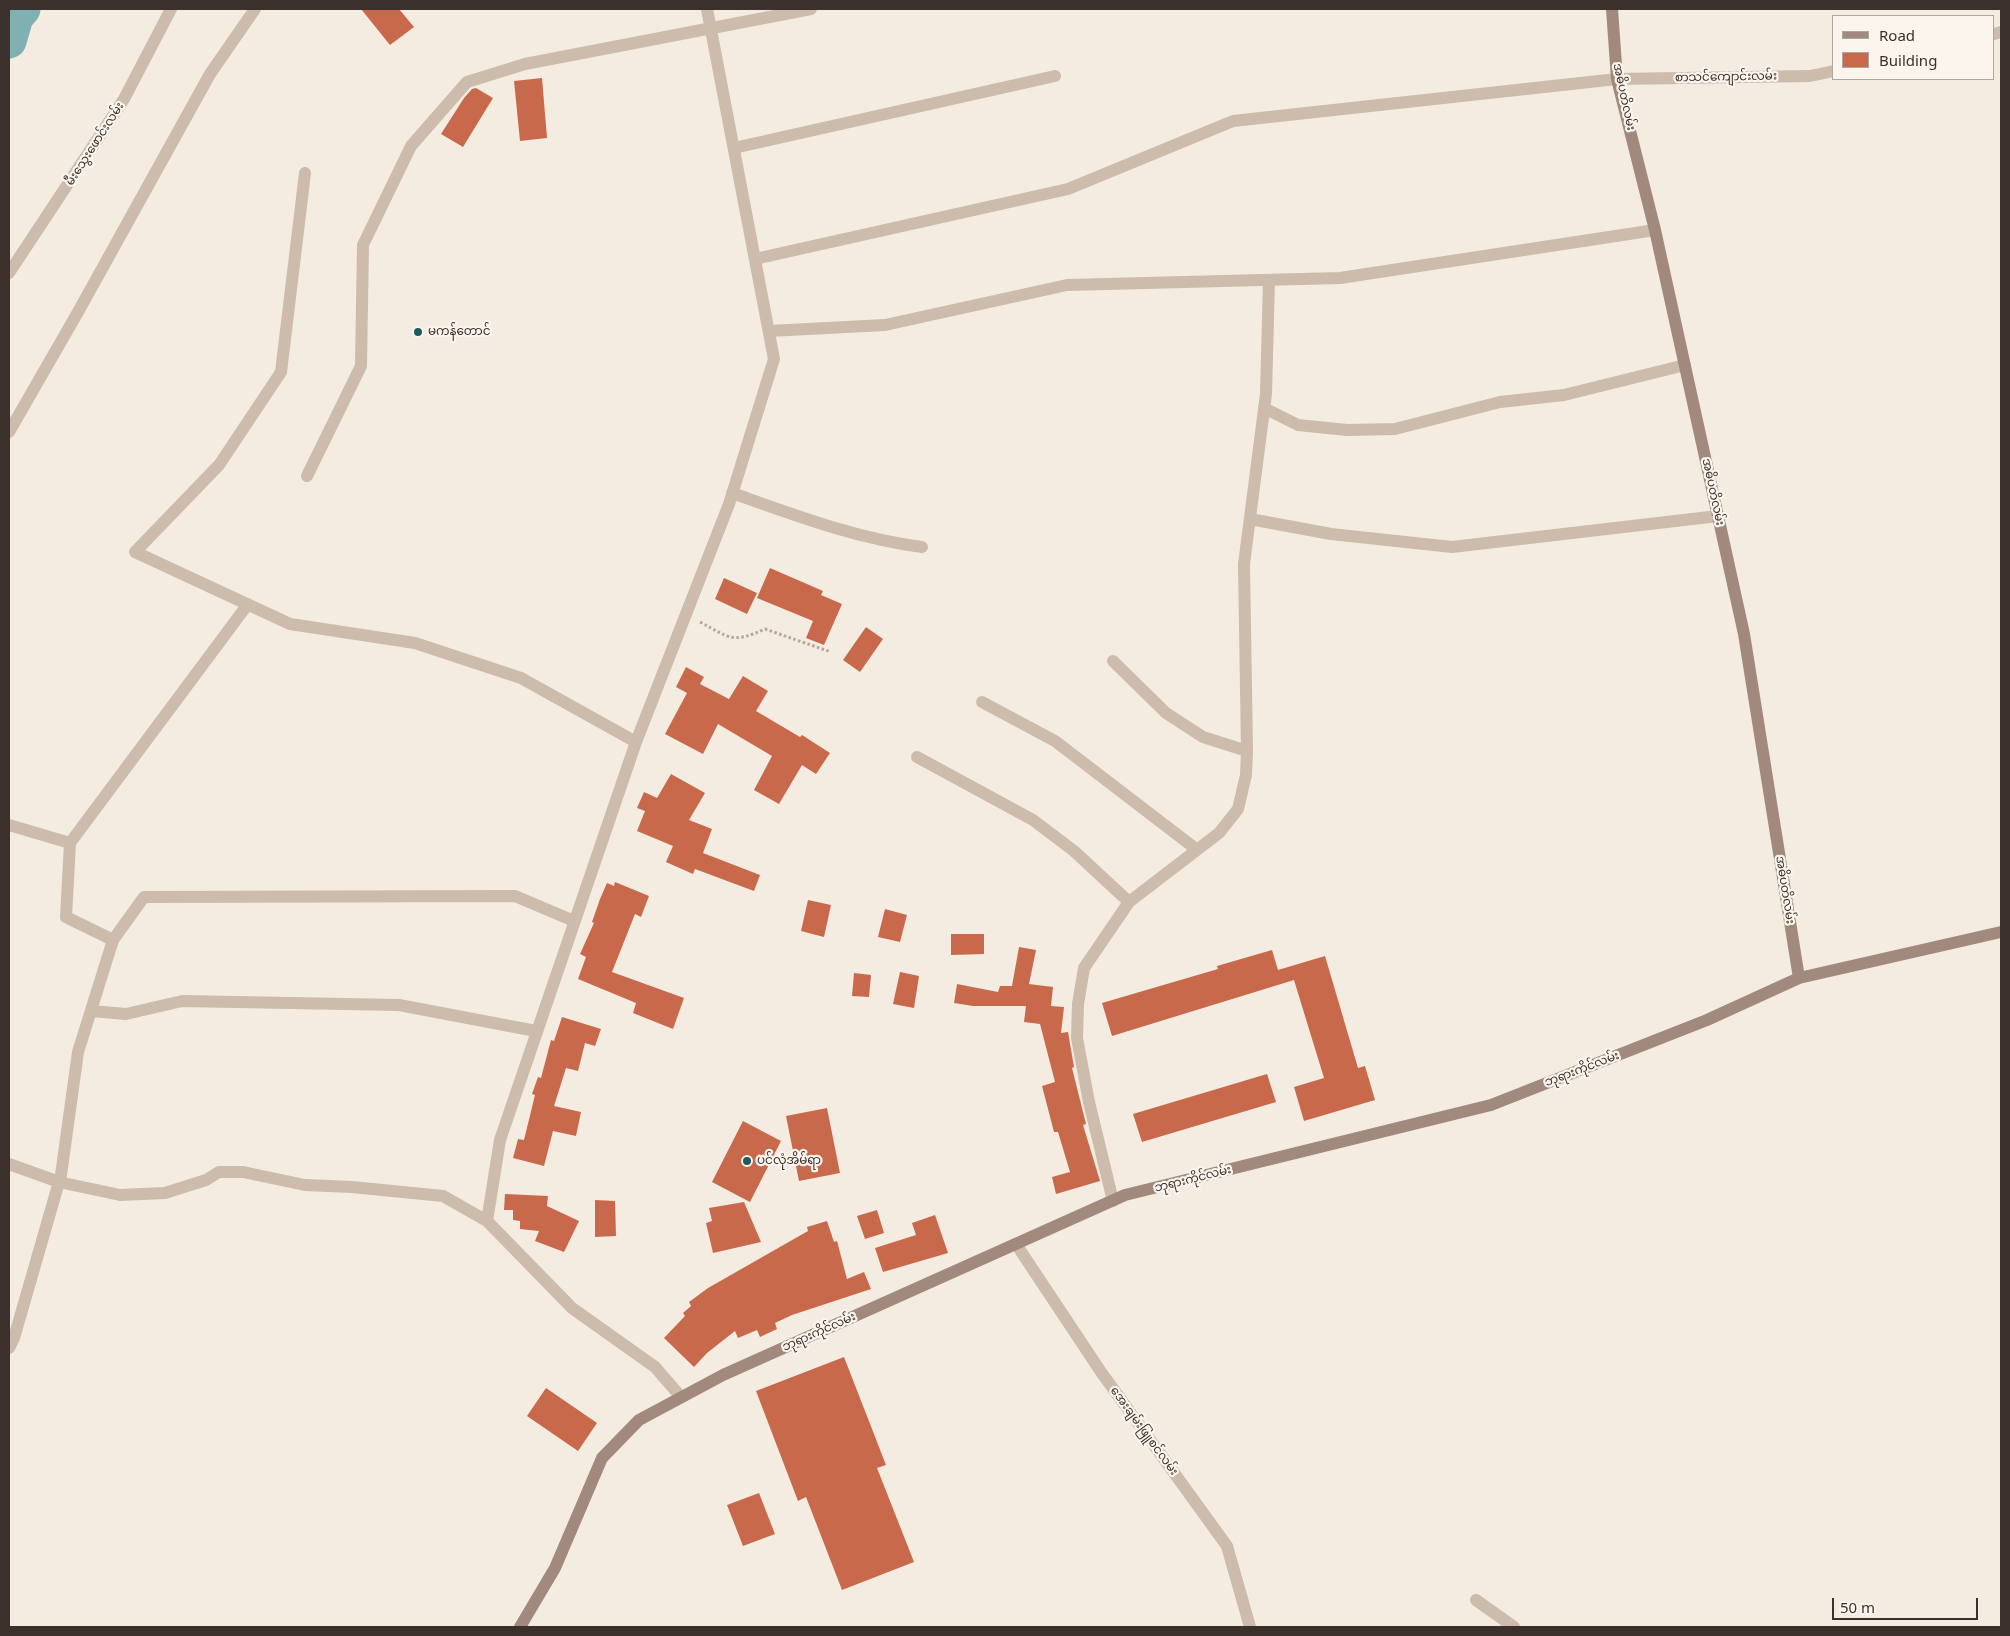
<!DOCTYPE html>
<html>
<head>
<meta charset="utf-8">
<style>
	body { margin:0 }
	#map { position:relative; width:2010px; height:1636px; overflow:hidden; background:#f4ebe1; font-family:"Noto Sans",sans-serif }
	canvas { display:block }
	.frame { position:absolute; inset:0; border:10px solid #3b302b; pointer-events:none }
	.legend { position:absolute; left:1832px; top:15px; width:162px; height:65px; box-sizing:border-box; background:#fbf5ee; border:1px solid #aea6a0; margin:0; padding:6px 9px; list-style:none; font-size:15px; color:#3b302b }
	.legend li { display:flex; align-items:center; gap:10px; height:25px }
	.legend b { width:25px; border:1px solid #aea6a0 }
	.scale { position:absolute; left:1832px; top:1598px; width:146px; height:22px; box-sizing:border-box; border:2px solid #3b302b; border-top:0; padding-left:6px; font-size:15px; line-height:18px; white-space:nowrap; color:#3b302b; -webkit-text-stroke:4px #fbf5ee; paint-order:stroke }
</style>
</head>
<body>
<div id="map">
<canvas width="2010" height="1636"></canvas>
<div class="frame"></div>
<ul class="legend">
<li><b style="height:6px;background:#a18a7d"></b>Road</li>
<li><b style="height:14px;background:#c8694b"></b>Building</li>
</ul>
<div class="scale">50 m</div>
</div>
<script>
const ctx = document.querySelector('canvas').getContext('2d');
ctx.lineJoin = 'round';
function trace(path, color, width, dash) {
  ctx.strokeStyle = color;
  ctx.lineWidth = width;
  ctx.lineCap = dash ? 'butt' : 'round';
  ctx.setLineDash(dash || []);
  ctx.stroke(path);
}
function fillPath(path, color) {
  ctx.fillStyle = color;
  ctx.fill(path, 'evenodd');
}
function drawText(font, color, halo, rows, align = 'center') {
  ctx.font = font + ' "Noto Sans","Noto Sans Myanmar",sans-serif';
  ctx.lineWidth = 4.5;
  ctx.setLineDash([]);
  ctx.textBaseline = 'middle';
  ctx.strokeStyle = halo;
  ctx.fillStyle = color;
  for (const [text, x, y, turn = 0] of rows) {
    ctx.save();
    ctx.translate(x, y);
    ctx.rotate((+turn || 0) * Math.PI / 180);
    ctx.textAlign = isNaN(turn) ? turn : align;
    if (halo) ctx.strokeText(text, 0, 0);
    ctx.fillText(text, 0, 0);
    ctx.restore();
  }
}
const river = new Path2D(`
	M9 41 16 17 23 9`);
const building = new Path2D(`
	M361 9H399L414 27 390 45Z
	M542 78 547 138 520 141 514 81Z
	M476 88 493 98 463 147 441 134 464 98 472 89Z
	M770 568 823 591 821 595 842 604 824 645 806 638 813 621 757 598Z
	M724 578 757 593 747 614 715 599Z
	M866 627 883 639 860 672 843 660Z
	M686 667 704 677 700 684 729 699 743 676 768 691 756 711 800 737 802 735 830 753 816 774 802 765 779 804 754 790 772 756 718 724 703 754 665 734 687 693 676 687Z
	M671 774 705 793 689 820 712 829 703 853 760 875 754 891 695 869 693 874 666 862 673 846 637 831 645 811 637 808 644 792 657 798Z
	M615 882 649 896 641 917 635 914 612 972 684 998 673 1029 633 1013 636 1003 578 979 586 957 580 954 594 923 592 922 600 899 607 883 614 886Z
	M808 900 831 905 824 937 801 931Z
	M885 909 907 915 900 942 878 937Z
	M951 934H984V954L951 955Z
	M1019 947 1036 950 1029 984 1053 987 1051 1006 1064 1007 1061 1033 1068 1032 1074 1067 1072 1068 1086 1124 1083 1125 1100 1181 1056 1194 1052 1177 1070 1172 1058 1132H1054L1042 1086 1055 1082 1040 1024 1024 1022 1026 1006H973L954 1003 957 984 998 992 1000 986H1012Z
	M1272 950 1278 970 1325 956 1358 1068 1365 1066 1375 1100 1304 1121 1294 1087 1324 1078 1294 980 1112 1036 1102 1003 1218 969 1217 966Z
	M900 972 919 976 914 1008 893 1004Z
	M854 973 871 975 869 997 852 996Z
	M562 1017 601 1029 595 1046 585 1043 578 1071 566 1068 554 1106 581 1112 576 1136 553 1131 544 1166 513 1158 518 1139 524 1140 535 1095 532 1094 538 1077 541 1078 551 1040 554 1041Z
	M1267 1074 1276 1102 1142 1142 1133 1114Z
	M827 1108 840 1173 799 1181 786 1116Z
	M743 1121 781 1141 750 1202 712 1182Z
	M505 1194 548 1196 547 1206 579 1221 564 1252 535 1241 539 1231 520 1229V1221L513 1220V1210H504Z
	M595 1200 615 1201 616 1236 595 1237Z
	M744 1202 761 1242 713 1253 706 1223 712 1221 709 1208Z
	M877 1210 884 1233 865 1239 857 1216Z
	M935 1215 948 1253 883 1272 875 1248 916 1235 912 1223Z
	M827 1221 834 1242 837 1241 847 1279 864 1272 871 1289 792 1315 775 1323 777 1329 760 1337 757 1330 738 1338 735 1331 707 1353 694 1367 664 1338 685 1316 683 1313 691 1306 689 1302 708 1288 808 1231 807 1227Z
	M844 1357 886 1465 877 1468 914 1562 842 1590 806 1497 798 1501 756 1391Z
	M546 1388 597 1423 578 1451 527 1416Z
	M759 1493 775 1534 743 1546 727 1505Z`);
const path = new Path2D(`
	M700 622C730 638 732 644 765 629L831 652`);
const street = new Path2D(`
	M1994 34 2001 32
	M734 148 1055 76
	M305 173 281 372 219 465 135 552 290 624 415 643 521 678 636 742
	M755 259 1068 189 1233 121 1617 79 1810 76 1834 71
	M9 273 124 99 171 9
	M769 331 885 325 1067 285 1340 278 1655 230
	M1264 408 1298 425 1347 430 1395 429 1500 402 1564 395 1685 365
	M9 432 78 312 210 74 255 9
	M307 476 361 366 363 245 411 146 467 82 525 64 811 9
	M732 493C794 515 857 539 922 547
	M1250 519 1331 534 1452 547 1718 516
	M1113 661 1166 713 1203 737 1247 751
	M982 702 1055 741 1196 849
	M917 757 1033 820 1074 851 1129 902
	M9 825 70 843 66 917 113 940 78 1052 61 1175 14 1338 9 1348
	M70 843 248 604
	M113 940 144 897 515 896 574 921
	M91 1011 126 1014 182 1001 399 1005 536 1031
	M9 1164 59 1182 120 1195 165 1193 206 1180 219 1172H243L305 1185 352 1187 443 1196 487 1221 572 1308 655 1367 681 1397
	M1113 1201 1089 1102 1077 1038 1078 1004 1084 968 1129 902 1219 833 1238 809 1246 775 1247 751 1244 564 1266 394 1269 280
	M487 1221 500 1140 636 742 729 504 774 359 707 9
	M1016 1244 1101 1372 1227 1546 1250 1627
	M1476 1600 1514 1627`);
const secondary = new Path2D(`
	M1612 9 1617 79 1655 230 1744 634 1799 978
	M520 1627 555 1568 602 1458 639 1420 723 1375 1125 1195 1491 1105 1707 1020 1799 978 2001 932`);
const markers = [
	[418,332,5,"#1f5a5e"],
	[747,1161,5,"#1f5a5e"]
];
const streetNames = [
	["စာသင်ကျောင်းလမ်း",1726,77,-1],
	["အဓိပတိလမ်း",1624,97,78],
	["မီးသွေးဖောင်းလမ်း",95,144,-57],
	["အဓိပတိလမ်း",1713,492,78],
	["အဓိပတိလမ်း",1785,890,81],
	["ဘုရားကိုင်လမ်း",1582,1069,-21],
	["ဘုရားကိုင်လမ်း",1193,1179,-14],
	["ဘုရားကိုင်လမ်း",819,1332,-24],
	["အေးချမ်းဖြူစင်လမ်း",1144,1431,54]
];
const poiNames = [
	["မကန်တောင်",428,332],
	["ပင်လုံအိမ်ရာ",757,1161]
];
trace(river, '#7fb0b2', 35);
fillPath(building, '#c8694b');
trace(path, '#b9a596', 3, [2.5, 2.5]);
trace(street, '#cdbbac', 12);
trace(secondary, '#a18a7d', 12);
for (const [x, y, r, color] of markers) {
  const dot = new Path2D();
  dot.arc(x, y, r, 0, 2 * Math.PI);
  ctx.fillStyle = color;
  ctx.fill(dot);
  trace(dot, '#fbf5ee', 2);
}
drawText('12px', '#3b302b', '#fbf5ee', streetNames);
drawText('12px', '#3b302b', '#fbf5ee', poiNames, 'left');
</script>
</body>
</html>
